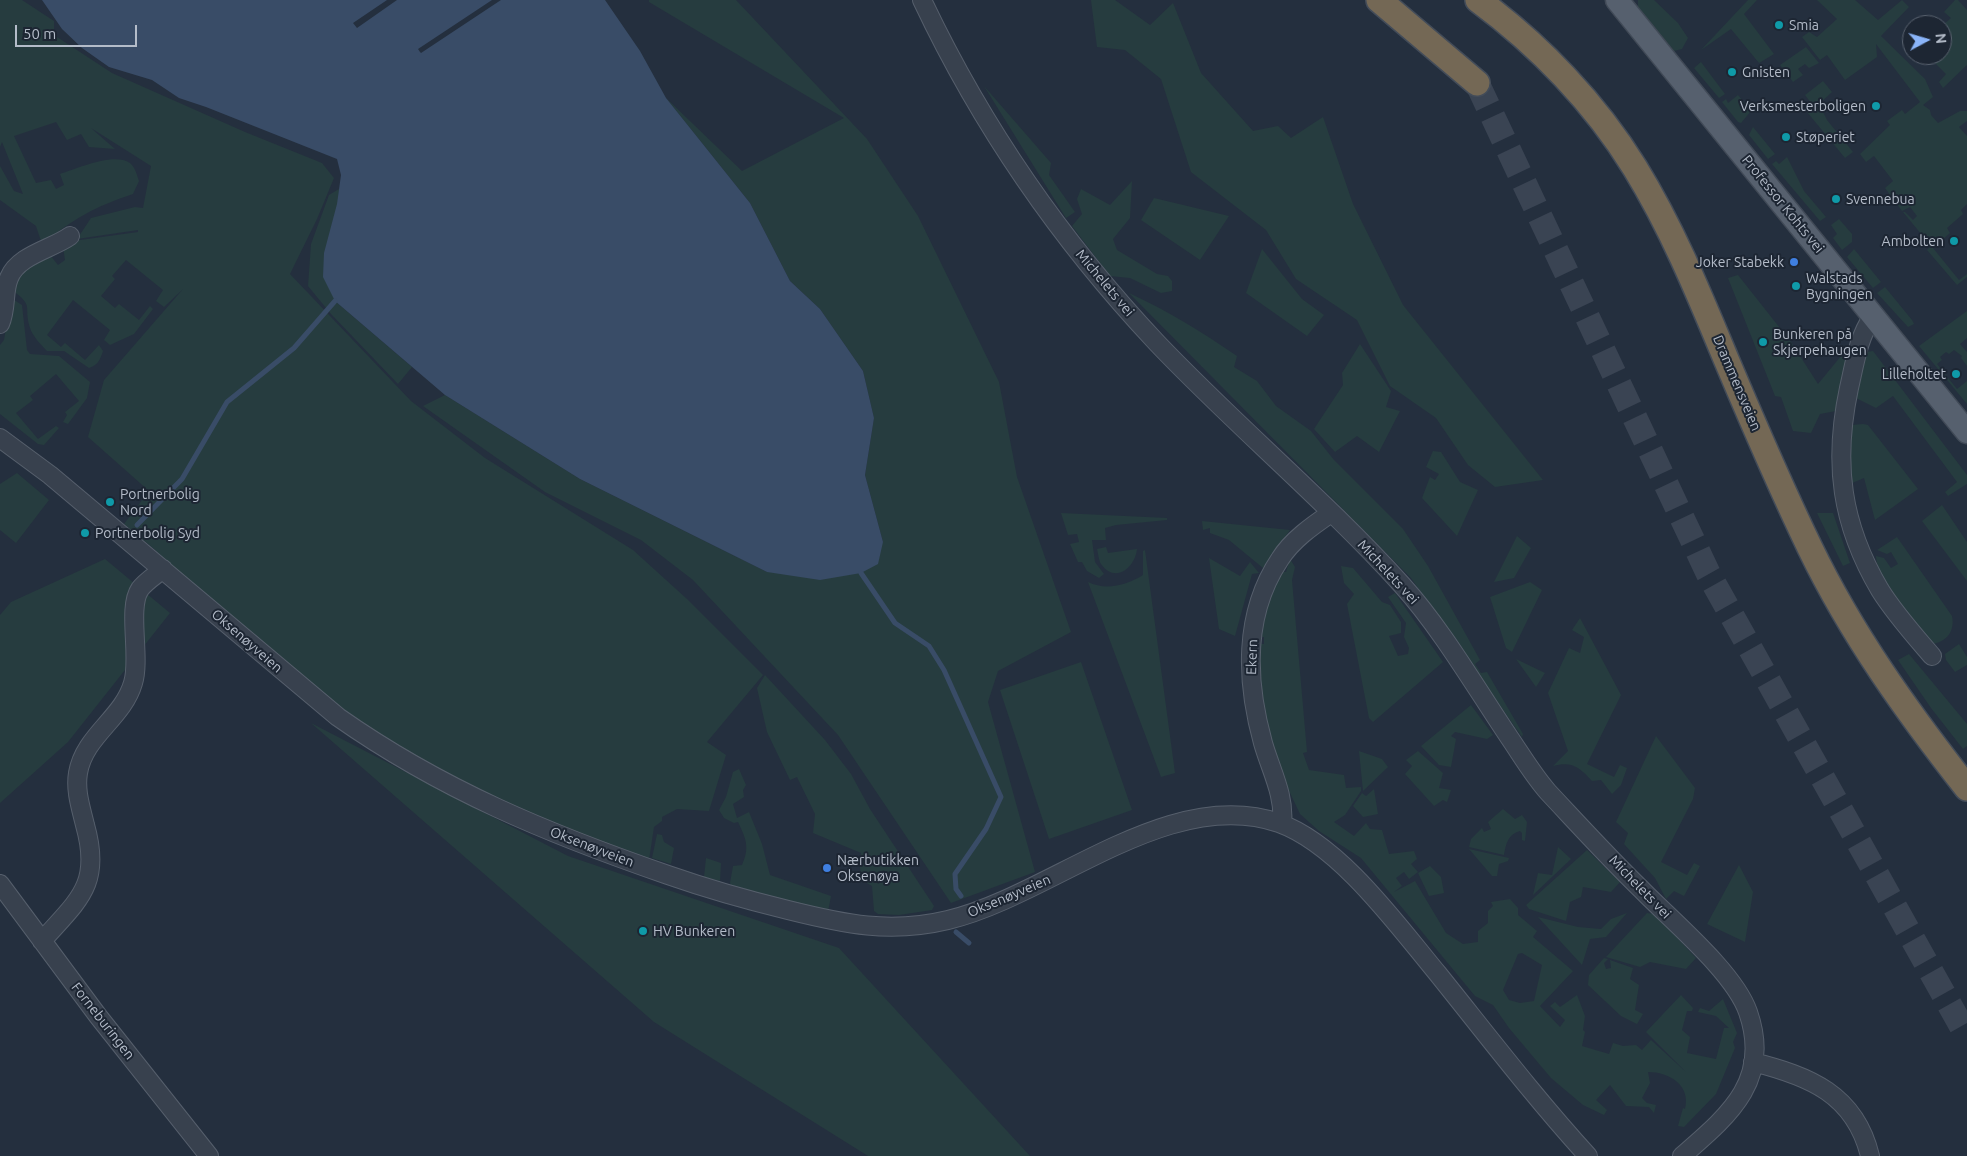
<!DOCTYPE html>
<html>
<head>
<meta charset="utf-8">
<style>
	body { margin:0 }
	#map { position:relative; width:1967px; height:1156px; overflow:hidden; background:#242f3e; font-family:Ubuntu,sans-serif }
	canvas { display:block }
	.north { position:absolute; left:1902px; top:15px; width:50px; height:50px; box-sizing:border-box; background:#1d2633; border:1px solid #59626f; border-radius:50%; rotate:84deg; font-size:14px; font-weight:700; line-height:20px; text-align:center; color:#b4bcc9 }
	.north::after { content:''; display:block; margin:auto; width:18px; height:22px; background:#8ab4f8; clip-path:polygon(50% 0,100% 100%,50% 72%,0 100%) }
	.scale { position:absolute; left:15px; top:25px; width:122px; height:22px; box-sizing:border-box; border:2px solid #b4bcc9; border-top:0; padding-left:6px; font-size:15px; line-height:18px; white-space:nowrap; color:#b4bcc9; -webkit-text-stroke:4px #1d2633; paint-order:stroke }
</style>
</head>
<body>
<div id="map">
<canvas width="1967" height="1156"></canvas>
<div class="north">N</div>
<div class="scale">50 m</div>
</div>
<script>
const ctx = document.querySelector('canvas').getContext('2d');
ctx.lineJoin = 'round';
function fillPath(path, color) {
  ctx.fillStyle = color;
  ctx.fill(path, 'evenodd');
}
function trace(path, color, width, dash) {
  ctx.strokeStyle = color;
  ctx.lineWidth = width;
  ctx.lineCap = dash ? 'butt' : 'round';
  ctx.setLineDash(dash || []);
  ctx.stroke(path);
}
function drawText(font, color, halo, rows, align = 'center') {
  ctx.font = font + ' Ubuntu,sans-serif';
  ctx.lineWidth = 4;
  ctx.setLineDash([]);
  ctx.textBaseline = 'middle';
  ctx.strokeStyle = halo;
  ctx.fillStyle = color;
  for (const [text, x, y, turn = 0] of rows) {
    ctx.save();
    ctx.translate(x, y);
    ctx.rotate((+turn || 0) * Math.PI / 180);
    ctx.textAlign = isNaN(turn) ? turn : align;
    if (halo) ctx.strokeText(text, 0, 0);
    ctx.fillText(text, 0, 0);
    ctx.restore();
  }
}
const green = new Path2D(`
	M0 0H22L54 21V35L112 73 245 132 322 163 334 178 317 219 290 274 411 401 485 458 633 550 687 599 763 675 707 742 726 755 709 811 677 809 662 817V821L654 827 649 860 418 773 333 719 153 548 124 524 149 491 88 437 104 380 183 289 164 307 156 301 163 290 126 260 112 276 115 279 101 296 115 308 119 304 139 320 150 306 153 309 134 334 110 345 104 340 110 330 73 300 47 335 61 347 65 343 85 360 99 345 103 351C100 360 98 365 89 368L64 351H47C41 345 32 335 30 328 23 305 35 307 12 290L20 268 50 255 58 265 65 260 63 247 73 241 138 232V230L77 239 91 218 135 207 143 208 151 166 91 128 115 149 89 147 81 134 67 140 56 122 14 136 36 183 51 180 56 189 64 185 60 174C77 169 113 152 130 163 135 167 137 175 139 181L133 194C94 207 75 218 42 244L36 226 0 200V166L14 191 23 194 2 142 0 147Z
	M649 0H736L867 139 918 216 999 382 1017 477 1071 632 998 671 988 702 1035 872 951 903 838 735 693 580 641 540 545 492 423 406 445 395 580 479 767 572 861 573 883 542 865 475 874 418 863 371 820 309 790 281 750 203 666 98 742 171 844 118 649 2Z
	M1091 0H1115L1150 25 1173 3 1201 73 1253 131 1278 126 1291 138 1323 117 1353 204 1403 305 1543 480 1495 487 1468 465 1436 418 1390 386 1357 320 1296 279 1266 230 1191 172 1161 79 1125 50 1097 47Z
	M1638 0H1654L1678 23 1688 38 1682 49 1674 51 1638 7Z
	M1748 0H1757L1744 14 1774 54 1759 63 1731 29 1701 50Z
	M1817 0H1855L1878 20 1902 0 1909 7 1881 36 1925 79 1933 97 1923 105 1930 110 1931 115 1938 123 1960 111H1967V121L1959 127 1967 136V204L1961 210 1963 214 1947 228 1950 233 1933 248 1959 280 1967 274V277L1957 285 1927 250 1931 246 1903 212H1905L1913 220 1917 216 1910 207 1902 211 1885 188 1893 181 1874 156 1866 162 1860 154 1890 125 1887 121 1902 110 1905 114 1920 102 1876 44 1877 57 1845 80 1827 55 1820 60 1802 37 1809 32 1817 37 1837 19Z
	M1955 0H1958L1967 10V65L1943 88 1939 82 1946 74 1927 55H1942V26L1951 18 1944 12Z
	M1806 47 1819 63 1809 68 1805 64 1798 69 1803 75 1793 82 1780 65Z
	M1701 62 1725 94 1719 98 1694 68Z
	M1823 81 1832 92 1819 104 1827 120 1853 152 1845 158 1807 112 1814 107 1805 95Z
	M984 86 1051 163 1049 175 1075 212 1066 218Z
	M1738 95 1751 111 1741 123 1738 122 1722 102 1726 99 1728 103Z
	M1753 127 1775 154 1768 159 1749 135Z
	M1787 157 1804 191 1826 217 1820 221 1772 164 1776 161 1779 164Z
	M1132 181 1130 218 1113 239 1117 250 1157 274 1168 276 1172 281V291L1161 293 1130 278 1110 276 1072 226 1082 214 1077 199 1081 189 1110 205Z
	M339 189 335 301 412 367 398 384 331 314 308 286 311 244 329 195Z
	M1154 198 1229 216 1200 260 1141 220Z
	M1839 219 1852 234V242L1842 250 1833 238 1837 234 1831 225Z
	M1262 249 1302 299 1324 315 1307 336 1246 293Z
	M1854 249 1881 282 1873 288 1847 257Z
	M1738 275 1791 342 1818 384 1846 350H1850L1836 411 1820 414 1811 433 1793 431 1781 397 1775 396 1728 278Z
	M1885 287 1912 320 1914 324 1908 327 1877 293Z
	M1129 293C1168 311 1202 332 1237 356L1234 367 1257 381 1276 406 1311 431 1334 460 1403 529 1428 566 1480 660 1475 664 1481 673 1487 672 1523 734 1522 737 1411 578Z
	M11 298 22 305 27 350 30 354 59 356 90 382 87 398 68 424 63 422 67 415 65 412 79 401 56 374 30 396 33 400 16 413 38 439 56 426 59 428 44 445 38 444 0 414V345L4 340Z
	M1967 311V338L1960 344 1967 352V366L1961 358 1962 356 1954 350 1949 354 1946 352 1940 357 1942 360 1937 364 1957 389 1967 381V404L1919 346Z
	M1360 344 1391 391 1386 407 1400 411 1379 452 1357 436 1335 452 1314 429 1343 385 1342 373Z
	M1873 351 1967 475V484L1948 496 1945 492 1957 482 1893 396 1876 408 1854 397 1866 352Z
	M1863 424 1868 425 1918 489 1875 520 1864 478 1850 484 1847 455 1852 425Z
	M1433 451 1441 452 1460 482 1478 490 1457 536 1422 498 1430 477 1435 480 1439 474 1426 467Z
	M17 473 49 500 16 543 0 530V484Z
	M1942 505 1967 542V581L1922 521Z
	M1061 513 1167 518V520L1116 525 1105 528 1106 540H1092L1095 562 1104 574 1099 578 1087 571 1082 562H1078L1070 544 1079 542 1077 534 1068 535Z
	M1817 513H1833L1850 563 1843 566Z
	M1202 521 1290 530 1263 568 1229 540 1210 533V528L1203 530Z
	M1517 536 1531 548 1514 578 1494 582Z
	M1897 537 1952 616C1955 630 1948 641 1933 644 1917 629 1876 577 1876 556L1884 558 1891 568 1898 564 1891 552 1887 554 1877 550Z
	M1106 547 1108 553 1137 549C1135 568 1115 584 1101 564 1099 561 1098 553 1097 549Z
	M1145 550 1175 773 1161 777 1088 582C1106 591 1127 585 1143 575V551Z
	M1209 558 1240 576 1250 562 1259 573 1252 574 1235 636 1219 629Z
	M105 559 170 613 68 742 0 803V615L11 602Z
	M1290 559 1295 567 1292 580 1307 752 1303 753 1309 770 1344 775 1346 788 1361 787V791L1345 815 1334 822 1354 836 1366 823 1370 829 1382 830 1389 854 1414 851 1417 859 1411 864 1418 872 1409 879 1404 872 1396 878 1402 886 1394 892 1415 881 1446 933 1463 944 1478 942V931L1488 923V911L1493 906 1491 902 1510 899 1518 908V915L1537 931 1533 937 1573 971 1540 1006 1560 1027 1565 1020 1550 1006 1555 1002 1560 1007 1577 995 1585 1016 1583 1030 1585 1032 1582 1046 1609 1054 1613 1043 1623 1046 1636 1045 1642 1050 1651 1040 1686 1072 1646 1032 1681 995 1693 1008 1692 1011H1687L1682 1030 1690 1037 1687 1053 1716 1059 1724 1028H1729L1716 1016 1698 1012 1700 1008 1709 1011 1723 999 1737 1033 1733 1042 1735 1048 1716 1094 1684 1127 1678 1126 1683 1108 1685 1109C1691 1085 1669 1072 1648 1072L1650 1083 1642 1098 1647 1103 1656 1105 1654 1113 1649 1107 1626 1106 1610 1085 1596 1100 1607 1110 1604 1115 1583 1105 1551 1078 1509 1028 1493 1005 1475 996 1361 858 1319 831 1300 814 1284 780 1263 716 1257 677 1259 644H1264V637H1257L1265 603 1280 571 1286 572ZM1522 953 1542 965 1534 1001 1520 1003 1509 1000 1503 990 1518 954Z
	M1341 566 1353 568 1382 602 1390 605 1401 622V633L1389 636 1398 656 1408 654 1409 648 1404 637 1406 623 1388 597 1395 593 1443 662 1373 722 1369 718 1347 604 1354 594 1344 583Z
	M1530 582 1542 590 1512 652 1506 648 1490 597Z
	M1580 618 1621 695 1587 764 1614 777 1620 765 1627 768 1621 785 1612 794 1601 780 1592 781C1579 767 1572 761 1553 766L1568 751 1548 693 1569 648 1580 653 1584 637 1572 630Z
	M1959 644 1967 657V665L1955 672 1946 660 1945 654Z
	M1909 654 1967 724V746L1963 749 1931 708 1898 660Z
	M1516 659 1545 673 1536 687Z
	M1081 662 1132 810 1049 839 1000 690Z
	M765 675 825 740 851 774 870 809 934 906 932 910 899 915 878 914 874 911 872 886 862 880 859 862 861 853 813 833 815 814 797 777 790 780 767 732 757 688Z
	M1471 705 1493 735 1487 739 1455 732 1451 736 1456 739 1451 767 1439 765 1421 746Z
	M311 723 568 856 839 948 1030 1156H868L654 1022Z
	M1656 736 1695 788 1693 799 1661 862 1687 875 1694 863 1700 866 1684 896 1674 891 1666 899 1655 878 1624 844 1628 833 1616 822Z
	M1359 751 1382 759 1388 767 1363 791Z
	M1418 751 1443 773 1439 788 1451 790 1447 802 1443 800 1434 806 1405 774 1412 766 1406 760Z
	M739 769 746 785 743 790 744 797 733 804 737 818 749 812 762 844 770 875 831 896 828 912 732 887 730 883 733 866 742 865C750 847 746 839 738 822L734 823 724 818 719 810 726 797 733 772Z
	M1374 789 1378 814 1363 817 1353 806 1362 793 1366 796Z
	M1503 809 1515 819 1522 815 1527 822 1525 841 1522 840V833L1520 831C1508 834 1506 844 1504 855L1469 847 1471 839 1482 828 1484 832 1491 829 1488 822Z
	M657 834 662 835 664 842 674 848 671 864 652 858Z
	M1558 847 1571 859 1533 895 1538 873 1552 875Z
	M1469 849 1509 858 1508 861 1499 864 1497 876H1492Z
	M1587 850 1620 882 1611 892 1583 887 1581 897 1570 902 1566 921 1529 909 1526 905Z
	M706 858 721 863 720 881 704 877Z
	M1739 865 1753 892 1745 942 1707 924Z
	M1430 866 1441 877 1444 893 1429 896 1418 873Z
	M1627 913 1606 937 1590 939 1582 965 1538 917 1578 927 1601 929 1611 919Z
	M1647 913 1655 914 1696 958 1686 969 1650 962 1640 967 1606 957Z
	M1604 958 1608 959 1604 963 1606 969 1611 968 1610 960 1633 968 1630 979 1639 985 1635 1010 1643 1014 1637 1024 1621 1016 1588 985 1589 975Z`);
const water = new Path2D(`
	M42 0H605L640 51 666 98 750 203 790 281 820 309 863 371 874 418 865 475 883 542 878 564 861 573 820 580 767 572 580 479 445 395 335 301 323 277 324 253 337 204 341 175 337 159 206 107 179 98 152 80 109 67 82 48 62 29Z`);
const pier = new Path2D(`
	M387 0H397L357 28 353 23Z
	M492 0H501L421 53 420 52 418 49Z`);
const stream = new Path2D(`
	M137 525 182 479 227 402 294 348 335 301
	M861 573 895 623 929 646 944 670 1001 797 986 829 955 874 956 889 961 896
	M956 932 969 943`);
const highwayTunnel = new Path2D(`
	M1477 83 1708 573 1967 1036`);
const minor = new Path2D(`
	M922 0C982 127 1061 241 1157 343 1236 426 1325 500 1402 585 1441 628 1476 688 1509 737 1522 756 1533 775 1548 792 1579 825 1609 858 1641 889 1672 921 1734 972 1748 1012 1772 1081 1728 1116 1682 1156
	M1873 316C1858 338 1855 362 1849 388 1833 463 1841 524 1880 590 1895 614 1914 635 1932 656
	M0 324C7 308 3 292 9 278 18 255 52 249 70 236
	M0 438 50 475 338 717C442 790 549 834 668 875 708 889 747 900 788 910 844 924 890 934 948 920 1052 895 1169 785 1279 823 1340 845 1398 926 1438 974 1487 1035 1535 1098 1588 1156
	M1282 824C1285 795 1271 771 1263 743 1246 682 1243 614 1280 559 1292 540 1312 526 1331 513
	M0 884 98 1016 209 1156
	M42 941C78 900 102 885 85 825 81 808 75 791 78 773 84 736 123 718 133 683 141 658 127 608 140 589 146 581 156 575 163 569
	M1753 1062C1809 1076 1855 1094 1870 1156`);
const major = new Path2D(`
	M1617 0 1967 432`);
const highway = new Path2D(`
	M1379 0 1477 83
	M1478 0C1539 45 1595 103 1635 168 1672 228 1699 294 1726 359 1753 423 1780 486 1810 548 1852 635 1908 713 1967 788`);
const markers = [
	[1779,25,5,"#0f9aa8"],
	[1732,72,5,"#0f9aa8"],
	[1876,106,5,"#0f9aa8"],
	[1786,137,5,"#0f9aa8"],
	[1836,199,5,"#0f9aa8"],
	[1954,241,5,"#0f9aa8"],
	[1794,262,5,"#3f7fe0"],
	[1796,286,5,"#0f9aa8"],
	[1763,342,5,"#0f9aa8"],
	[1956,374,5,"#0f9aa8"],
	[110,502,5,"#0f9aa8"],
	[85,533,5,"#0f9aa8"],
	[827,868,5,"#3f7fe0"],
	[643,931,5,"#0f9aa8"]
];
const poiNames = [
	["Smia",1789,25],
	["Gnisten",1742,72],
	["Verksmesterboligen",1866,106,"right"],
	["Støperiet",1796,137],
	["Svennebua",1846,199],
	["Ambolten",1944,241,"right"],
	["Joker Stabekk",1784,262,"right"],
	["Walstads",1806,278],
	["Bygningen",1806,294],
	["Bunkeren på",1773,334],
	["Skjerpehaugen",1773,350],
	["Lilleholtet",1946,374,"right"],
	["Portnerbolig",120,494],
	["Nord",120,510],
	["Portnerbolig Syd",95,533],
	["Nærbutikken",837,860],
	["Oksenøya",837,876],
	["HV Bunkeren",653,931]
];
const streetNames = [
	["Professor Kohts vei",1783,204,51],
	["Michelets vei",1105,283,50],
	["Drammensveien",1737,383,67],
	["Michelets vei",1388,572,47],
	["Oksenøyveien",247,641,41],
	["Ekern",1252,657,-88],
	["Oksenøyveien",592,847,21],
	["Michelets vei",1640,887,46],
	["Oksenøyveien",1009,896,-23],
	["Forneburingen",103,1021,52]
];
fillPath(green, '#263c3f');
fillPath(water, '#394c67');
fillPath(pier, '#242f3e');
trace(stream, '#394c67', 5);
trace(highwayTunnel, '#3a4453', 25, [25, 12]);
trace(minor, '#565f6c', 20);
trace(major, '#414a57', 25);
trace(highway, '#434c59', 28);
trace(minor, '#38414e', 18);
trace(major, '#56606e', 22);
trace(highway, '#746855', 25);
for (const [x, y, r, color] of markers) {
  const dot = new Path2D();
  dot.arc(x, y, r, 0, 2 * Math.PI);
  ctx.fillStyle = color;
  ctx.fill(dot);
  trace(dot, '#1d2633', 2);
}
drawText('14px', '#b4bcc9', '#1d2633', poiNames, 'left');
drawText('14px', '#b4bcc9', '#1d2633', streetNames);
</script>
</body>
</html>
